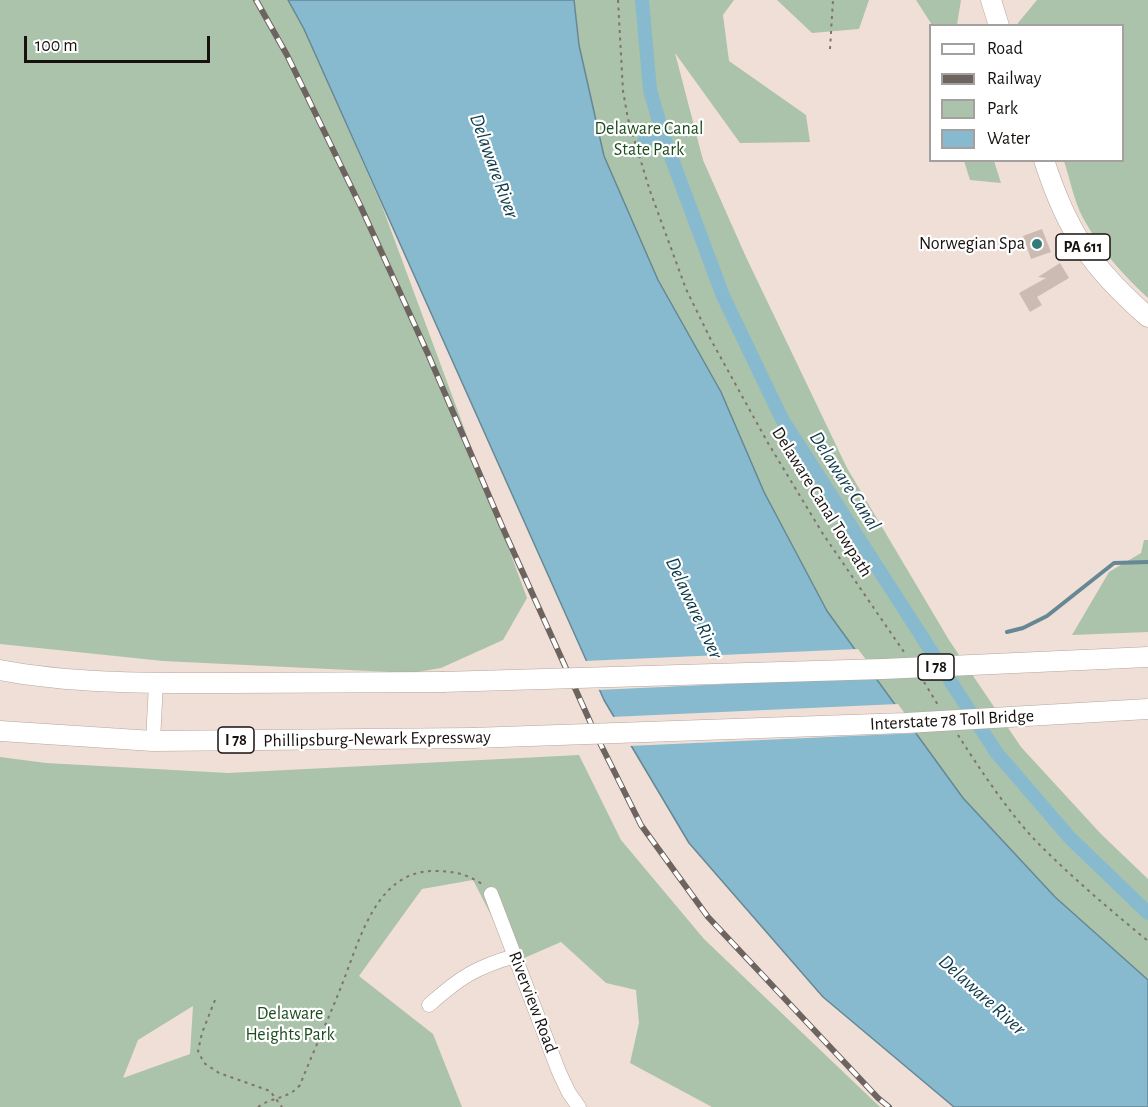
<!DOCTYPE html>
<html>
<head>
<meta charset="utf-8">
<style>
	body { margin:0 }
	#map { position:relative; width:1148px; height:1107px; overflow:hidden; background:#f0dfd6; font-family:"Alegreya Sans",sans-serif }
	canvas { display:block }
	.legend { position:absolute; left:929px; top:24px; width:195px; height:138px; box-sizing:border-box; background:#fff; border:2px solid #a3a09f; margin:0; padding:8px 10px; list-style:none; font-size:18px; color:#18120f }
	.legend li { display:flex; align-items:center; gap:12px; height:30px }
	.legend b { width:30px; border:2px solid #a3a09f }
	.scale { position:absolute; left:24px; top:36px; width:186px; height:27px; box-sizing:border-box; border:3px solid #18120f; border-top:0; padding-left:8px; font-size:18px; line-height:21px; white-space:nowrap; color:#18120f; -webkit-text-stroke:4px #fff; paint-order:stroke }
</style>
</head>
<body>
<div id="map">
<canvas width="1148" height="1107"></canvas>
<ul class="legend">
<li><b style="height:8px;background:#fff"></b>Road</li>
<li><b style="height:8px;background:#6e645f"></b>Railway</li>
<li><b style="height:16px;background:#abc3aa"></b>Park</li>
<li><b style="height:16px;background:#87bace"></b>Water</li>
</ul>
<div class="scale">100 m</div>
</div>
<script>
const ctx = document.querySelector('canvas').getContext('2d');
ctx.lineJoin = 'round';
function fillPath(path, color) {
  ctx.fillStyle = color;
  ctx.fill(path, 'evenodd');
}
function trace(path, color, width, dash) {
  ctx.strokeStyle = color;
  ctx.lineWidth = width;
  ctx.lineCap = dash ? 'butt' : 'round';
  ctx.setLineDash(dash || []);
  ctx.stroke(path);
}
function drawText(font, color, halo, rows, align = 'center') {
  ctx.font = font + ' "Alegreya Sans",sans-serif';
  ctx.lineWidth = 4.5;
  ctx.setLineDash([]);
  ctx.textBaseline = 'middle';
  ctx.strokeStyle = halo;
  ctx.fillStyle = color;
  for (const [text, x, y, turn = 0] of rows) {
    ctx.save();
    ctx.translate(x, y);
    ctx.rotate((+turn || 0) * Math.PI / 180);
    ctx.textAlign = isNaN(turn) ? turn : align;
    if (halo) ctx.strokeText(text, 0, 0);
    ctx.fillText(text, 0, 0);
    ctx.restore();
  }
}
const green = new Path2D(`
	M0 0H288L304 29 382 206 527 598 503 640 441 668 411 673 163 661 0 644Z
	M574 0H734L723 15 729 61 806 115 810 142 740 143 675 53 703 160 746 257 847 468 949 640 1021 747 1101 834 1148 879V980L1055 897 963 798 827 611 764 492 721 392 658 280 604 156 579 45Z
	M777 0H869L859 29 812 33Z
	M916 0H961L957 25H932Z
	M1037 0H1148V298C1123 275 1099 248 1083 218 1074 201 1070 179 1064 161L1122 160V26L1018 25V23Z
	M964 161H994L1001 183 970 180Z
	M1144 540H1148V632L1072 635 1109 572 1141 553Z
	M579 755 621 840 704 939 880 1107H712L630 1063 639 1023 636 990 606 983 561 942 515 962 473 880 422 889 359 976 433 1034 462 1107H0V757L46 763 228 773ZM193 1006 190 1054 123 1078 138 1040Z`);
const water = new Path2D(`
	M288 0H574L579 45 604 156 658 280 721 392 764 492 827 611 963 798 1055 897 1148 980V1107H954L823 997 689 843 604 700 304 29Z`);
const pier = new Path2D(`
	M858 649 879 677 597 690 584 661Z
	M898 704 919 733 628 746 611 717Z`);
const stream = new Path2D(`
	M1007 632 1023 628 1047 616 1114 563 1148 562`);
const canal = new Path2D(`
	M642 0 650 90 663 135 723 296 782 419 996 752 1070 838 1148 913
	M644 141 663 135`);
const building = new Path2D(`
	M1042 229 1051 252 1031 259 1023 236Z
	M1060 263 1069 278 1037 297 1042 305 1030 312 1019 293 1046 278 1038 277Z`);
const path = new Path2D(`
	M618 0 623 91 628 119 650 191 686 289 711 340 768 443 823 534 904 652
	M830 49 833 0
	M924 682 938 705
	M958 735C979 768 1007 810 1034 839 1070 876 1108 908 1148 941
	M215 1000 202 1033 198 1051 204 1063 219 1073 270 1091 282 1107
	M258 1107C273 1096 287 1100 300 1085 313 1052 328 1020 341 987 359 943 375 870 435 871 453 871 467 874 482 884`);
const minor = new Path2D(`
	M153 741 156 683
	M491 894 559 1072 569 1093 579 1107
	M429 1005C459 978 476 967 515 956`);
const highway = new Path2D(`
	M991 0 999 26
	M1044 160C1067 232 1092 268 1148 317
	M0 670C74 684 152 683 227 683 299 683 370 682 442 682
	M0 731 153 741 472 738`);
const rail = new Path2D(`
	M256 0 287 55 360 205 428 354 505 533 597 737 641 825 708 917 878 1098 889 1107`);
const highwayBridge = new Path2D(`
	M442 682 883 669 1148 657
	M472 738 906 723 1148 709`);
const markers = [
	[1037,244,6,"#317b7a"]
];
const shields = [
	[1083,247,54],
	[936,667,36],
	[236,740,36]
];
const shieldNames = [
	["PA 611",1083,247],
	["I 78",936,667],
	["I 78",236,740]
];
const parkNames = [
	["Delaware Canal",649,129],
	["State Park",649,150],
	["Delaware",290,1014],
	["Heights Park",290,1035]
];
const poiNames = [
	["Norwegian Spa",1025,244]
];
const streetNames = [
	["Delaware Canal Towpath",822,502,58],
	["Interstate 78 Toll Bridge",952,720,-3],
	["Phillipsburg-Newark Expressway",377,739,-1],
	["Riverview Road",533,1002,69]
];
const waterNames = [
	["Delaware River",494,166,70],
	["Delaware Canal",845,481,57],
	["Delaware River",694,608,65],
	["Delaware River",982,995,42]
];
fillPath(green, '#abc3aa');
fillPath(water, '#87bace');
trace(water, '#668895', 1.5);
fillPath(pier, '#f0dfd6');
trace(stream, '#668895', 4);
trace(canal, '#87bace', 14);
fillPath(building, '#cbbbb2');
trace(minor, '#b5a59c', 15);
trace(highway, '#b5a59c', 21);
trace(path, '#7f746e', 2, [3, 4.5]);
trace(minor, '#fff', 14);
trace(highway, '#fff', 20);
trace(rail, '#6e645f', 6);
trace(rail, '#fff', 4, [11]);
trace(highwayBridge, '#b5a59c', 21, []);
trace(highwayBridge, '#fff', 20);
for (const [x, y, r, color] of markers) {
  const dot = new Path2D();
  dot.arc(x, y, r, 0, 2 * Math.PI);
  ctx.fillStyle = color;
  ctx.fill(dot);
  trace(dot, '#fff', 2);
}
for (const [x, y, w] of shields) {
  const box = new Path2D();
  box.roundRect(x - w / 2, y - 13, w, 26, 4.5);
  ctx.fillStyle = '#fff';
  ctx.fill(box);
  trace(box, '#18120f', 1.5);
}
drawText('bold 16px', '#18120f', null, shieldNames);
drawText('18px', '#1d4d1f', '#fff', parkNames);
drawText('18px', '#18120f', '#fff', poiNames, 'right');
drawText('18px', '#18120f', '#fff', streetNames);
drawText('italic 20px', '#0d3b4a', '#fff', waterNames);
</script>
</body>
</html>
